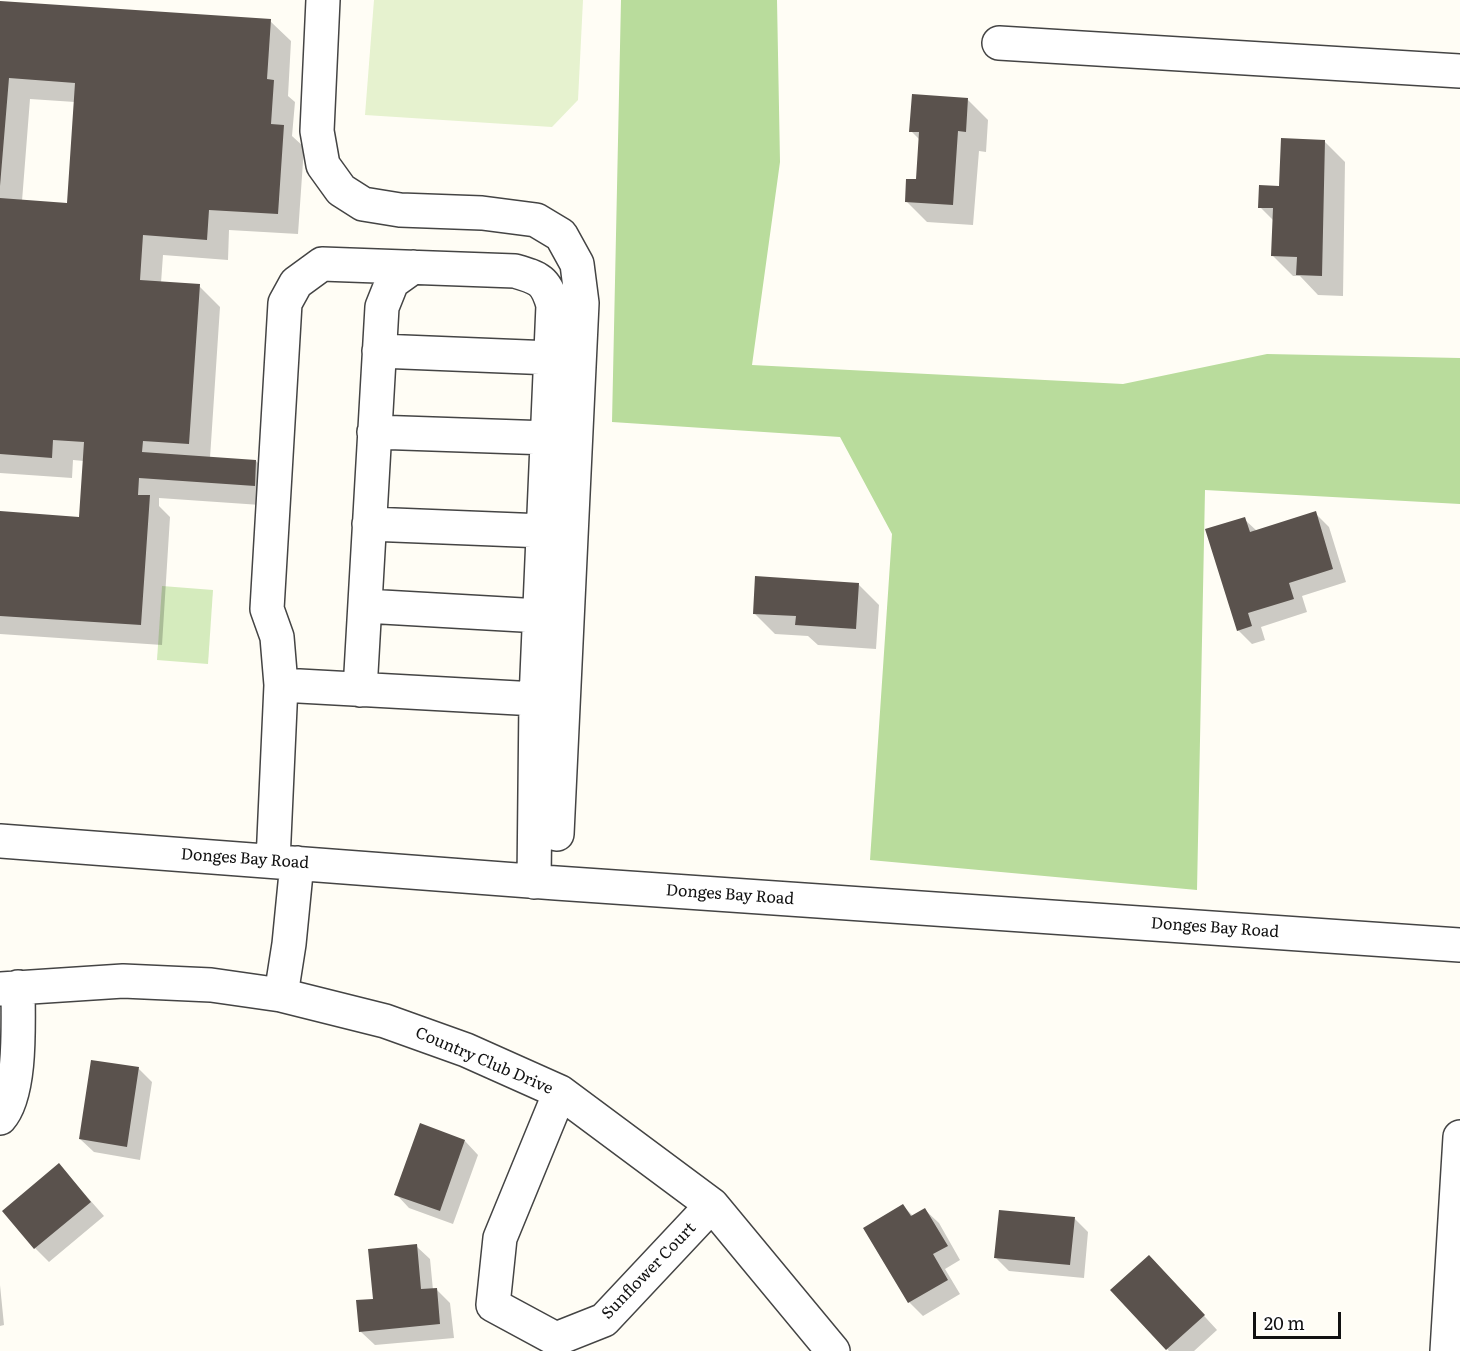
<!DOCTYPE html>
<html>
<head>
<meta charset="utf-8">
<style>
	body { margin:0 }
	#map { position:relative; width:1460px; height:1351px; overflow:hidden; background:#fffdf5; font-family:Literata,serif }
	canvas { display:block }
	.scale { position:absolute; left:1253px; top:1312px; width:88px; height:27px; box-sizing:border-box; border:3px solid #111; border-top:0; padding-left:8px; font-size:18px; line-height:21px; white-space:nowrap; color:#111; -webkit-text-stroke:4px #fff; paint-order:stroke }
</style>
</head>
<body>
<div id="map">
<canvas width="1460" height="1351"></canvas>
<div class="scale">20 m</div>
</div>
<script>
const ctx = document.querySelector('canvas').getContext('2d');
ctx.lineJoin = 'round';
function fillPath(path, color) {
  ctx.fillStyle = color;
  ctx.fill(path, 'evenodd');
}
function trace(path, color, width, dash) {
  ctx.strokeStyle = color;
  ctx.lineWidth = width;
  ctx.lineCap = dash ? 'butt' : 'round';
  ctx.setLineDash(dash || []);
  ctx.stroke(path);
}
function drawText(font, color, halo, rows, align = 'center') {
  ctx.font = font + ' Literata,serif';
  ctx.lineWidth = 6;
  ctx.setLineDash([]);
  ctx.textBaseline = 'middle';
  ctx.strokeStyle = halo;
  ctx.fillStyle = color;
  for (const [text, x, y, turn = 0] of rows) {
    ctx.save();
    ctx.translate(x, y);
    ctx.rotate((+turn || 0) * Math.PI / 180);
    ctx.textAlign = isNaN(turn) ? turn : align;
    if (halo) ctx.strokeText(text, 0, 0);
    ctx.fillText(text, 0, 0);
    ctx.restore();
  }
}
const green = new Path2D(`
	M162 586 213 590 208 664 157 660Z`);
const forest = new Path2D(`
	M621 0H777L780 162 752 365 1123 384 1267 354 1460 358V504L1205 490 1197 890 870 860 892 534 840 437 612 422Z`);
const pitch = new Path2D(`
	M374 0H583L578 100 552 127 365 115Z`);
const shadow = new Path2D(`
	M0 3 270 21 291 41 288 96 295 102 292 136 304 147 298 234 229 230 228 260 163 255 161 283 199 286 220 307 210 458 256 461 276 482 275 506 159 498V506L170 517 162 645 0 634V513L80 518 84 461 73 460 72 478 0 473ZM30 99 75 102 68 204 22 201Z
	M968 100 988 120 986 152 979 151 973 225 927 222 906 201 918 181 920 140 911 131Z
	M1324 141 1345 162 1343 296 1318 295 1300 276H1293L1272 255 1274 221 1260 207Z
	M1315 513 1329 527 1346 582 1302 596 1307 612 1261 627 1265 640 1252 644 1238 630 1244 519 1257 531Z
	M859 585 879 605 876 649 818 645 808 636 775 634 754 613Z
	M138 1068 152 1082 140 1160 94 1152 80 1139Z
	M465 1141 478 1155 453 1224 409 1208 396 1194Z
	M59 1165 104 1216 49 1262 35 1248Z
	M903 1206 913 1216 925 1210 939 1223 960 1260 945 1269 960 1294 923 1316 909 1302Z
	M1074 1218 1088 1232 1084 1278 1009 1271 995 1257Z
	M416 1246 430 1259 433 1290 436 1289 450 1303 454 1338 375 1345 361 1332 375 1300Z
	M1163 1271 1217 1330 1194 1351H1169L1113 1290Z
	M0 1285 4 1325 0 1326Z`);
const building = new Path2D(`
	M0 1 271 19 267 79 274 80 271 124 284 125 278 214 209 210 207 240 143 235 140 280 200 284 189 444 143 441 142 452 256 460 255 486 139 478 138 495H150L141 625 0 616V511L79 517 84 442 53 440 52 458 0 454V198L67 203 75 83 9 78 0 186Z
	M912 94 968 98 966 132 958 131 953 205 905 202 906 179H916L919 132H909Z
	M1281 138 1325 140 1322 276 1296 275 1297 257 1271 256 1273 208H1258L1259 185 1279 186Z
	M1316 511 1333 569 1289 583 1294 599 1248 613 1252 626 1237 631 1205 529 1245 517 1250 532Z
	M755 576 859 583 856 629 795 625 796 616 753 614Z
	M91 1060 139 1067 127 1147 79 1139Z
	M420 1123 465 1140 440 1211 394 1195Z
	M59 1163 91 1202 34 1249 2 1211Z
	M903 1204 911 1216 925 1208 948 1246 933 1254 948 1280 908 1303 863 1228Z
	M999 1210 1075 1217 1070 1265 994 1258Z
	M417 1244 421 1289 437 1288 440 1324 359 1332 356 1300 373 1299 368 1249Z
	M1149 1255 1205 1315 1166 1350 1110 1290Z`);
const minor = new Path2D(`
	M323 0 317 131 323 165 341 190 363 204 400 210 482 213 536 220 561 235 577 264 582 303 557 834
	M999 43 1460 71
	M379 351 552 358
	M374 432 549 438
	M369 524 544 531
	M365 606 540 616
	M281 685 536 699
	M360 690 382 307 392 282 413 267
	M0 841 556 883 1460 945
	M273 861 281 685 277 637 267 609 285 303 296 283 322 264 515 271C539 278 546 280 553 305L536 699 534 882
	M0 989 123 981 211 985 281 995 385 1021 466 1050 560 1092 712 1205 833 1351
	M281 995 289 944 297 863
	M560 1092 500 1238 493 1305 556 1339 604 1320 712 1205
	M0 1118C22 1094 18 1020 18 987
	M1447 1351 1460 1137`);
const streetNames = [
	["Donges Bay Road",245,859,4],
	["Donges Bay Road",730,895,4],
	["Donges Bay Road",1215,928,4],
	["Country Club Drive",484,1061,23],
	["Sunflower Court",649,1271,-46]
];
fillPath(green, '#d5ebbd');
fillPath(forest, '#b9dc9c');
fillPath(pitch, '#e6f2cf');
fillPath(shadow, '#0003');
fillPath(building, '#5a524d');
trace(minor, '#444', 36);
trace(minor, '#fff', 33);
drawText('16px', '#111', '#fff', streetNames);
</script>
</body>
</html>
